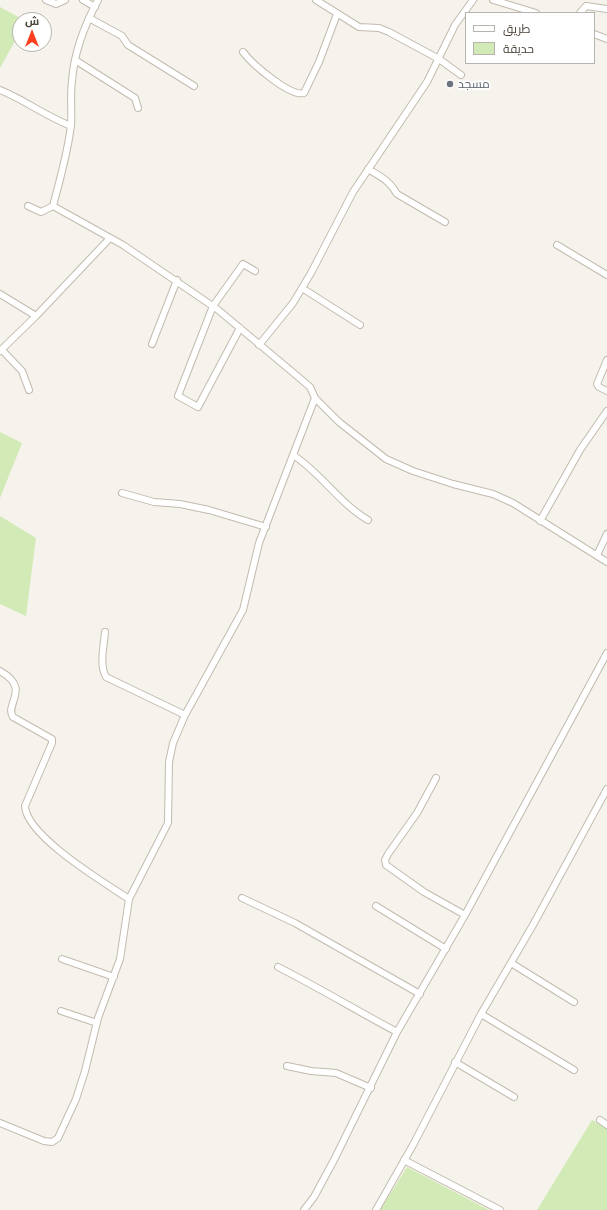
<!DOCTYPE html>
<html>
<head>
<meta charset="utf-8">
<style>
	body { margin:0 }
	#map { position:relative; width:607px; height:1210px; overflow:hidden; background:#f6f3ec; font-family:"Golos Text",Cairo,sans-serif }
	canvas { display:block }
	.legend { position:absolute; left:465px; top:12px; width:130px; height:52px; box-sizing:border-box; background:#fff; border:1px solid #b7b4b0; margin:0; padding:5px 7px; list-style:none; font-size:12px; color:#4b4439 }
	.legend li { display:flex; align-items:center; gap:8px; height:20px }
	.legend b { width:20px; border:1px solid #b7b4b0 }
	.north { position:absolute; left:12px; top:12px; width:40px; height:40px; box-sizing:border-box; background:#fff; border:1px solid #b7b4b0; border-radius:50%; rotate:0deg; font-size:11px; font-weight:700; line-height:16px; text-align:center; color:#4b4439 }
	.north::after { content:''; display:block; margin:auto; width:14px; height:18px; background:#fc3f1d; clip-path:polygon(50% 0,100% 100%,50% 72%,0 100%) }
</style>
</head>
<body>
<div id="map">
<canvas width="607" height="1210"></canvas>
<ul class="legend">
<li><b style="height:5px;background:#fff"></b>طريق</li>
<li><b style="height:11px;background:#d2eab5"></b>حديقة</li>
</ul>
<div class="north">ش</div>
</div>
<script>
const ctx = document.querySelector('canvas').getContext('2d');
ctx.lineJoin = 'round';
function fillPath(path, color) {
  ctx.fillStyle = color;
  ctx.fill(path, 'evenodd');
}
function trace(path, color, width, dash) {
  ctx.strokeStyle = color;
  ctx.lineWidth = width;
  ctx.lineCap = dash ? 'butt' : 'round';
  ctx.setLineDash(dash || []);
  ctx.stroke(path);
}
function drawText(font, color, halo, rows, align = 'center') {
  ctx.font = font + ' "Golos Text",Cairo,sans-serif';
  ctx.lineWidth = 3.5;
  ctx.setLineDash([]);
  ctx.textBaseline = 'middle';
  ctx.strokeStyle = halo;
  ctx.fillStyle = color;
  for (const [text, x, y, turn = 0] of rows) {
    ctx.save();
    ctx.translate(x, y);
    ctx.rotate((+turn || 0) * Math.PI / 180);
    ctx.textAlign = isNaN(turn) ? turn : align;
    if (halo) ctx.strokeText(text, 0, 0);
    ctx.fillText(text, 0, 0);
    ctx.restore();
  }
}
const green = new Path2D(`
	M0 7 24 20H20V32L0 68Z
	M0 432 22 443 0 498Z
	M0 516 36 538 26 616 0 604Z
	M592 1120 607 1128V1210H537Z
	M407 1167 489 1210H380Z`);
const minor = new Path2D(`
	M46 0 56 4 65 0
	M83 0 95 7
	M98 0C84 26 74 52 72 81 70 96 72 110 71 125 68 152 60 179 53 206L123 245 217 309 296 375 310 387 315 398 339 422 386 459 413 471 453 484 493 494 513 503 607 562
	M316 0 359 27 379 28 389 32 439 59 461 75
	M493 0 536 13
	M580 13 586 6 607 9
	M89 18 122 36 128 45 194 86
	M594 34 607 39
	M243 52C252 64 290 97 304 93L319 62 337 14
	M75 60 135 98 138 108
	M0 90C25 100 45 116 71 126
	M368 169C381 177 389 180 397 194L445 222
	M28 206 41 212 53 206
	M557 245 607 275
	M302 288 360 325
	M0 294 36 316 110 238
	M240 328 198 407 178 396 213 306 243 264 255 271
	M152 344 177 280
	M259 345 293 303 311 273 353 192 427 82 455 25 473 0
	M2 350 22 371 29 390
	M0 351 36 316
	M607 360 597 384 599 387 607 391
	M293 455C321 473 339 503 368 520
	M122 493 154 502 180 504 209 510 266 527
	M540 521 580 450 607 411
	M597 555 607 534
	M105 632C104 645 99 665 106 677L185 715
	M0 671C32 689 4 704 13 717L52 739V743L25 806C26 836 105 883 129 899
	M436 778 417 813 388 854 385 860 386 865 424 892 465 915
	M242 898 295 923 420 994
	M376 906 446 949
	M62 959 114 977
	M511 963 574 1002
	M278 967C318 987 357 1011 397 1032
	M61 1011 97 1023
	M481 1014 574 1070
	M455 1062 514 1097
	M287 1066 311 1071 336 1073 371 1088
	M600 1120 607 1125
	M0 1123 44 1141 52 1142 58 1138 76 1099 85 1071 98 1018 120 959 129 899 168 823 169 762 173 743 185 715 243 610 259 543 315 398
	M404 1160 500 1210
	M304 1210 314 1197 334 1160 397 1032 465 915 607 653
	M376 1210 413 1145 481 1014 533 925 607 789`);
const markers = [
	[450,84,4,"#6b7280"]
];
const worshipNames = [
	["مسجد",458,84]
];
fillPath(green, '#d2eab5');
trace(minor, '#c2bbae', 8);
trace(minor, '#fff', 6);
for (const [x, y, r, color] of markers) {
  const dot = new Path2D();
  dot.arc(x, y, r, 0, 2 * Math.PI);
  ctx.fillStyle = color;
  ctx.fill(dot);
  trace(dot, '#fff', 1.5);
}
drawText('12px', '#5b616d', '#fff', worshipNames, 'left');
</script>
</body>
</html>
